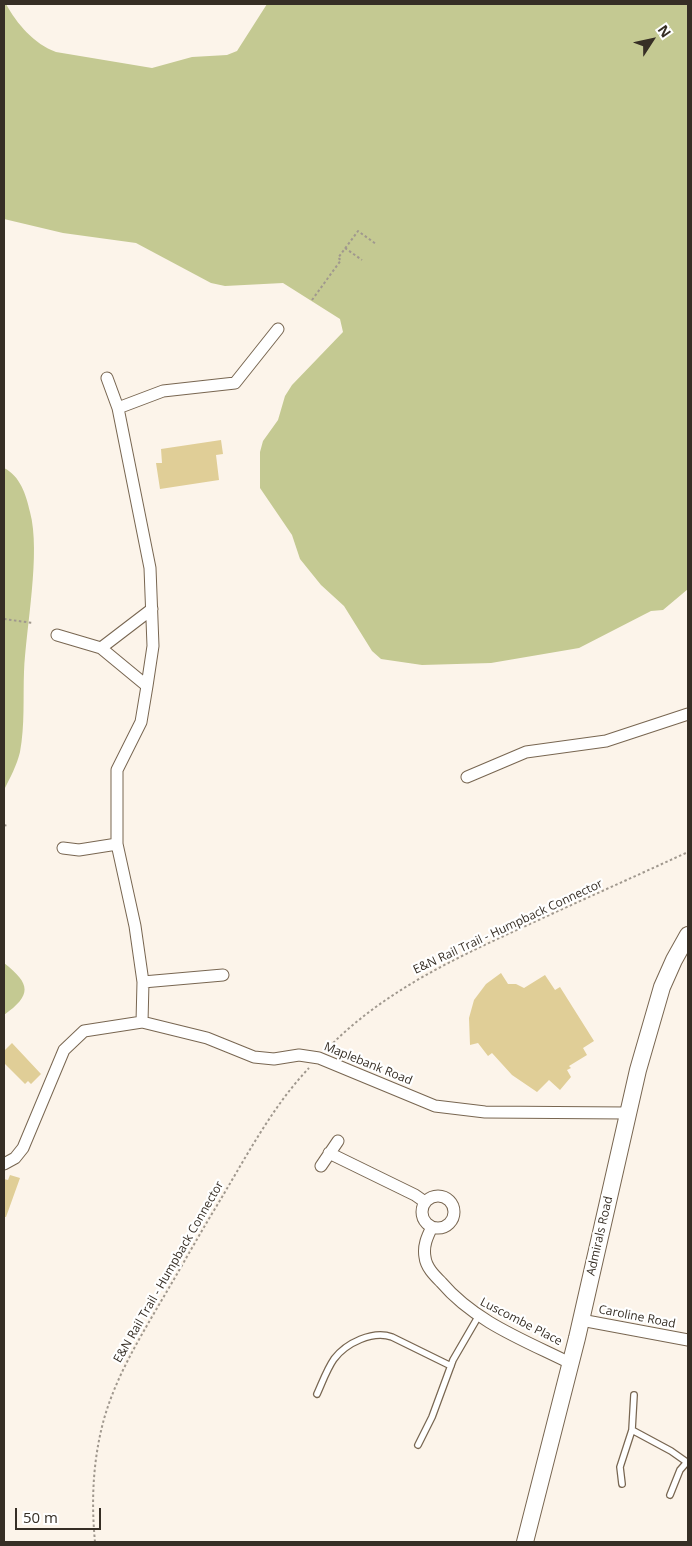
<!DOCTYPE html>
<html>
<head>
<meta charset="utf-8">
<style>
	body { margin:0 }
	#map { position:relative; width:692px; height:1546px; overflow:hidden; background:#fcf4ea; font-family:"Open Sans",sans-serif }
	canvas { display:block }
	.frame { position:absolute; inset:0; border:5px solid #362e25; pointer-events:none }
	.north { position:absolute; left:627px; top:15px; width:50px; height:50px; -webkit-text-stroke:4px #fff; paint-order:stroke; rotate:55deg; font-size:14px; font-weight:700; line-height:20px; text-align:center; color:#362e25 }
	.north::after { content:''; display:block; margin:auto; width:18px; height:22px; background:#362e25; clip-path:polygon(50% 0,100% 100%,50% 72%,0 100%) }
	.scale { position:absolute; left:15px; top:1508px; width:86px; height:22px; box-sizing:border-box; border:2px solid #362e25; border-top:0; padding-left:6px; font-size:15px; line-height:18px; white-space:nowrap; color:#362e25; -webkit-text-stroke:4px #fff; paint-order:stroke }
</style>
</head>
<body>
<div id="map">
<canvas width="692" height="1546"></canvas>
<div class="frame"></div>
<div class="north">N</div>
<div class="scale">50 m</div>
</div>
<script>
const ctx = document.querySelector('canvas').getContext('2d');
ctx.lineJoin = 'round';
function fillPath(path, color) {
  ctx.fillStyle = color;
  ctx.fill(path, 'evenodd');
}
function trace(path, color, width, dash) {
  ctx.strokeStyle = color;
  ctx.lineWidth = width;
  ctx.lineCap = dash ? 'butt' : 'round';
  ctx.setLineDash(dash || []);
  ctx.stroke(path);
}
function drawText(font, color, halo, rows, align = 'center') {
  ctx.font = font + ' "Open Sans",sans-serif';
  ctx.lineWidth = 4.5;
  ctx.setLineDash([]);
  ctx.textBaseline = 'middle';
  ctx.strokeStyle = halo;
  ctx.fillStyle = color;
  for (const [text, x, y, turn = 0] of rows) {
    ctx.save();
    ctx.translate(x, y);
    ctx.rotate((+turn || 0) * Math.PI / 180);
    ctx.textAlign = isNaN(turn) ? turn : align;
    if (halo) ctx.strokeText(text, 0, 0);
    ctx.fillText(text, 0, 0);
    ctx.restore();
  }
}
const water = new Path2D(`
	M4 4H6C17 24 34 44 56 52L152 68 192 57 227 55 237 51 267 4H688V589L663 610 651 611 579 648 491 663 422 665 381 659 372 651 344 606 321 585 300 559 292 535 260 488V452L263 441 278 420 285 396 292 385 343 332 340 319 283 283 225 286 211 283 136 243 63 233 4 219Z
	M4 468C20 476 26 494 30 512 41 553 26 627 24 672 23 698 25 725 20 752 17 765 10 778 4 790Z
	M4 963C31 984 32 995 4 1015Z`);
const building = new Path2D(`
	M221 440 223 454 216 455 219 480 160 489 156 463H162L161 449Z
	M501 973 508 984H516L524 988 545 975 555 990 560 987 594 1041 583 1048 587 1055 569 1066 571 1068 567 1070 571 1077 560 1090 549 1080 537 1092 512 1075 492 1053 488 1056 478 1043 470 1045 469 1018 474 1000 486 984Z
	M12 1043 41 1074 31 1084 28 1081 25 1084 4 1063V1051Z
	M10 1175 20 1178 6 1217H4V1179L8 1180Z`);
const path = new Path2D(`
	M345 248 362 260
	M312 300 341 260 338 258 358 231 376 244
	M4 619 33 623
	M4 825 8 826
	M326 1050C384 990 458 957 532 923 584 899 636 876 688 852
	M95 1542C91 1501 93 1459 104 1419 116 1377 138 1341 160 1303 178 1273 195 1242 213 1212 243 1163 270 1109 309 1068`);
const lane = new Path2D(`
	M317 1394C322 1383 327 1369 334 1359 346 1343 373 1330 392 1337L451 1366
	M632 1430 671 1451 688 1463
	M418 1445 432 1417 453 1360 478 1317
	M622 1484 620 1467 632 1430 634 1395
	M670 1495 680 1470 687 1462`);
const street = new Path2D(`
	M107 378 118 408 150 568 153 646 147 686 141 722 117 770V844L135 926 143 982 142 1022
	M118 408 163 391 235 383 278 329
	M57 635 101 648 147 686
	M101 648 152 609
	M467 777 526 752 606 741 688 714
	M63 848 79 850 117 844
	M143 982 223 975
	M329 1153 415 1195 425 1202
	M4 1164 15 1158 23 1148 64 1050 84 1031 142 1022 207 1038 254 1057 274 1059 299 1055 319 1058 435 1106 485 1112 626 1113
	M321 1166 338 1141
	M422 1212a16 16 0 1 1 32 0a16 16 0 1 1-32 0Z
	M432 1227C427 1237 423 1246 425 1257 426 1267 434 1275 441 1282 475 1322 524 1340 570 1363
	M581 1320 688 1340`);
const secondary = new Path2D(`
	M525 1542 577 1338 638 1070 662 987 674 960 688 935`);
const streetNames = [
	["E&N Rail Trail - Humpback Connector",508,927,-25],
	["Maplebank Road",368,1064,22],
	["Admirals Road",600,1236,-77],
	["E&N Rail Trail - Humpback Connector",169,1272,-60],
	["Caroline Road",637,1317,11],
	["Luscombe Place",521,1322,27]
];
fillPath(water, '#c4c992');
fillPath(building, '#e0ce97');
trace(lane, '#786651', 8);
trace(street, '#786651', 13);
trace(secondary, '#786651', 18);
trace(path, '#a0988e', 2, [2.5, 2.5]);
trace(lane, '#fff', 5.5);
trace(street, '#fff', 11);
trace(secondary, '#fff', 16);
drawText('12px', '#362e25', '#fff', streetNames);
</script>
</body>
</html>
